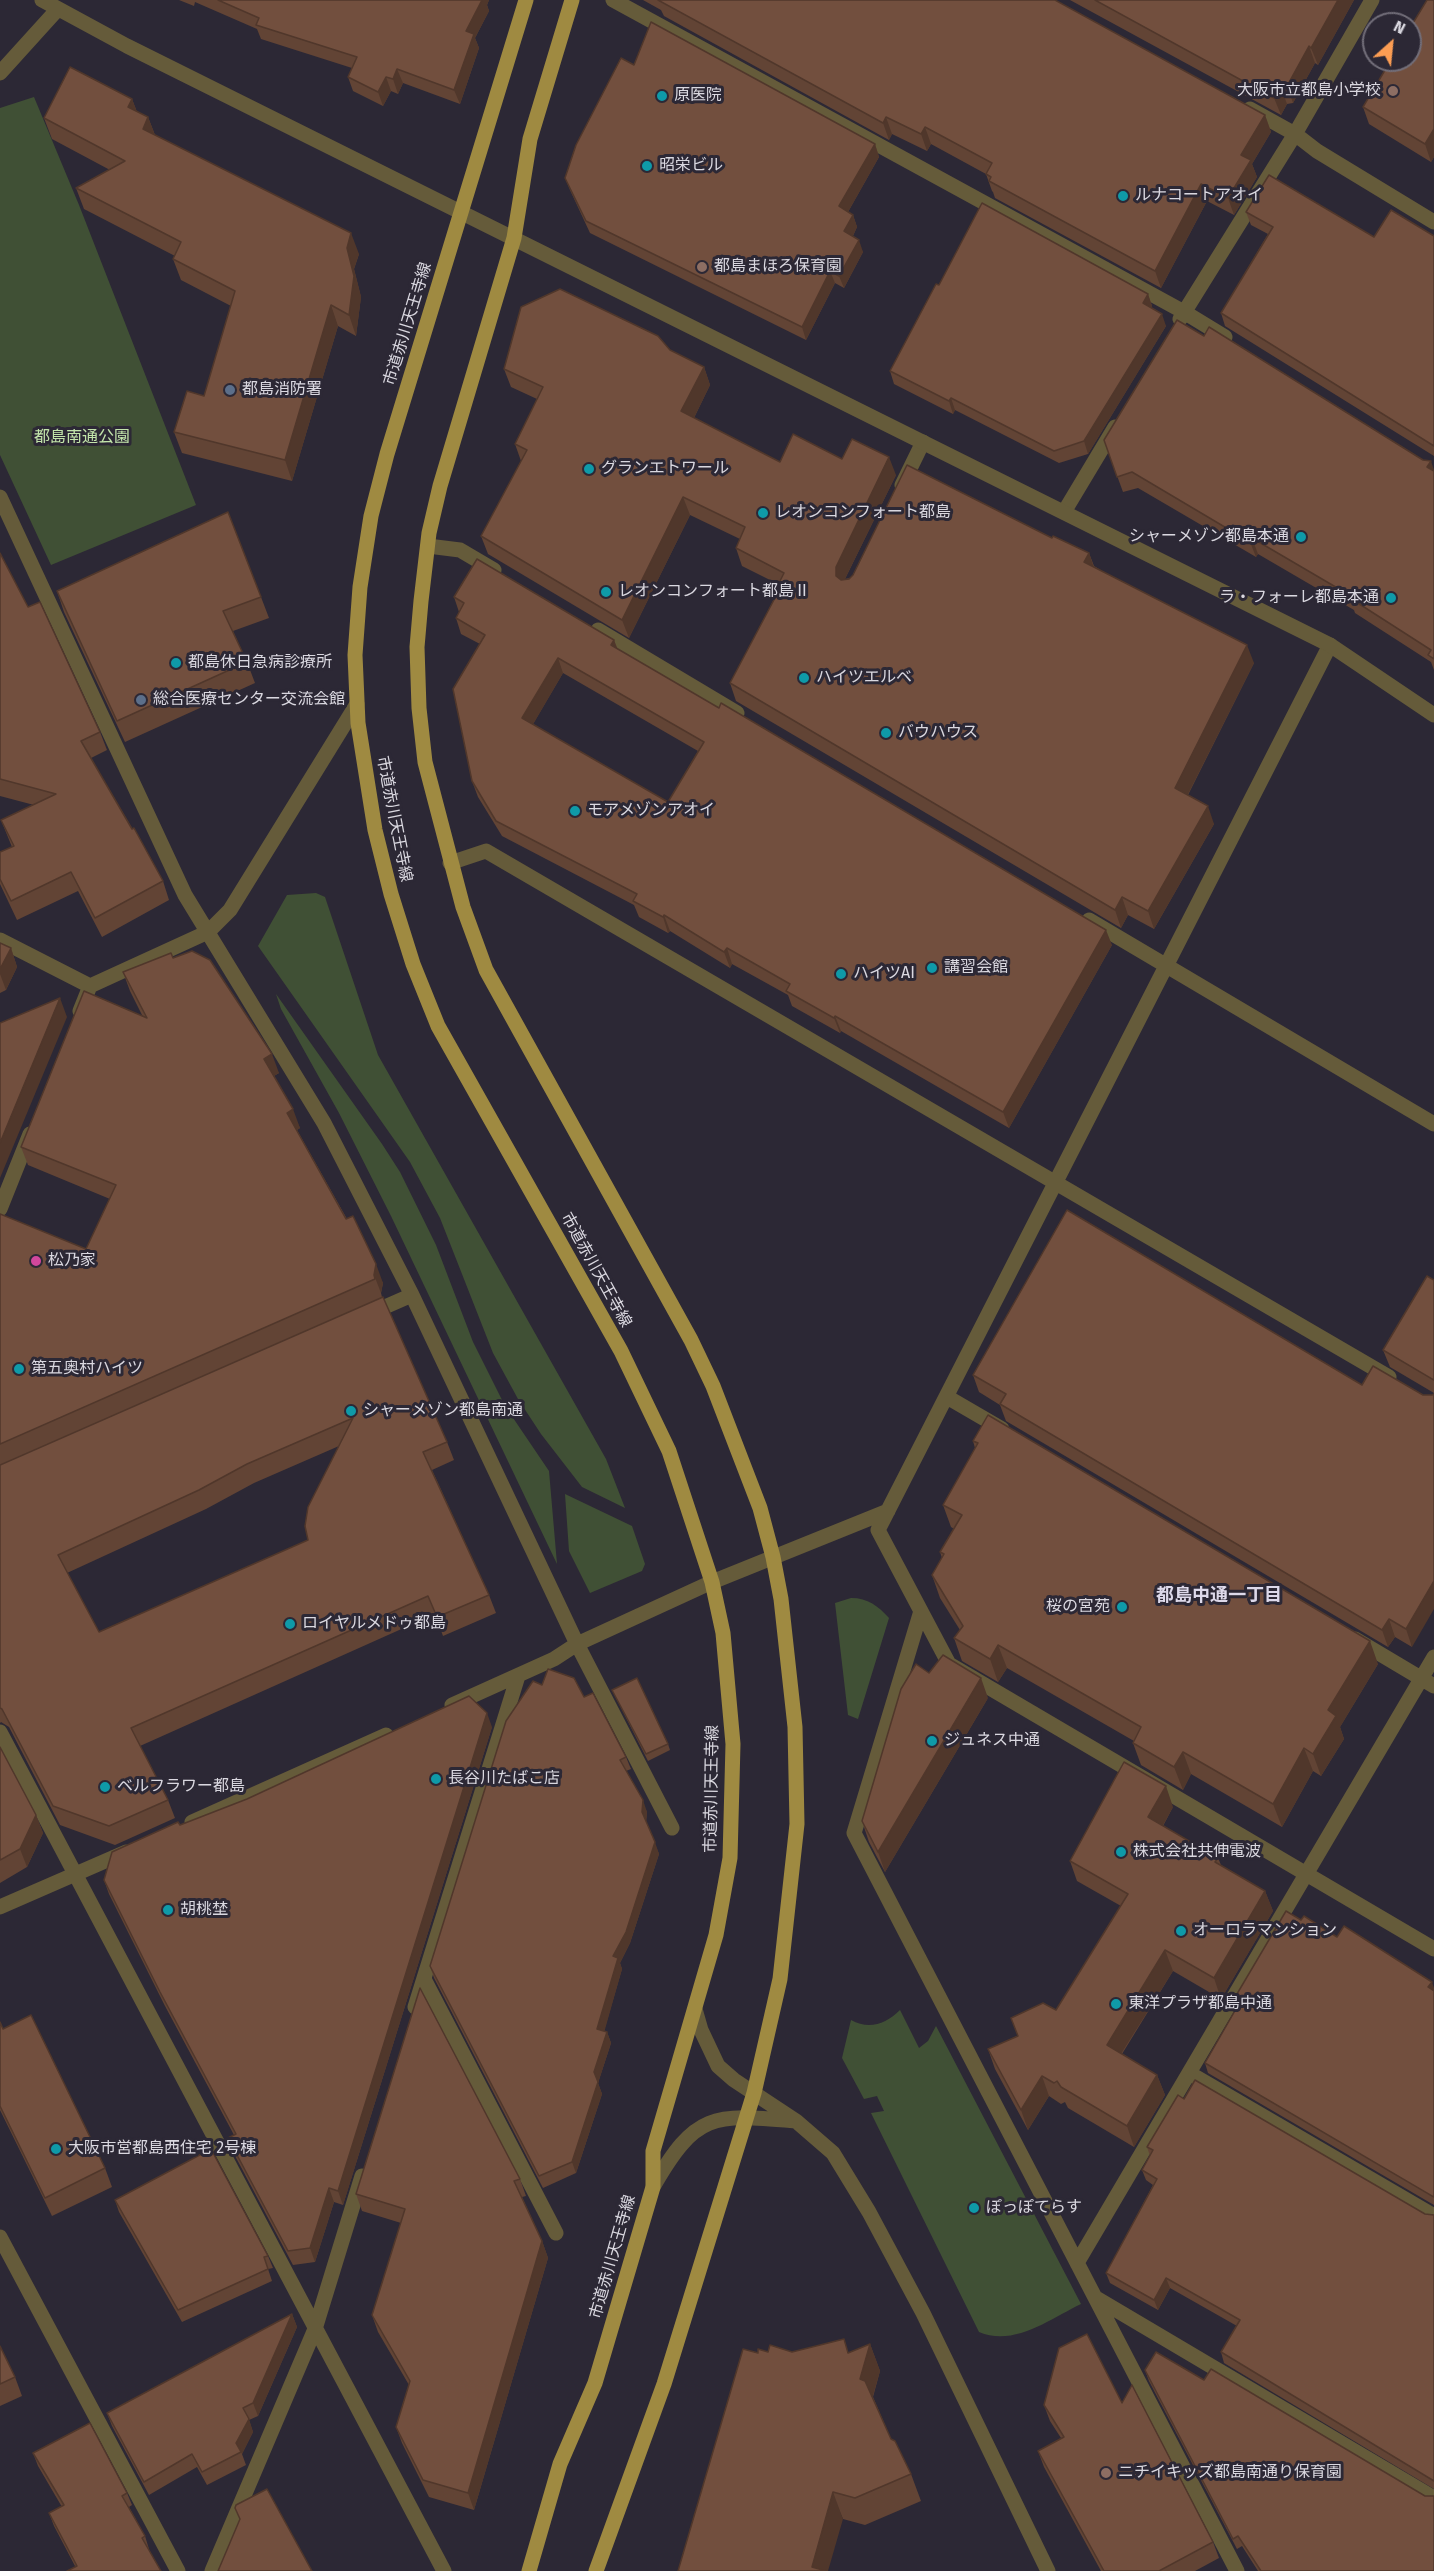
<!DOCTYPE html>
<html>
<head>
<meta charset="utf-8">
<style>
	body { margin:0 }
	#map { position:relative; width:1434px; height:2571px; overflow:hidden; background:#2c2835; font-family:"Fira Sans",sans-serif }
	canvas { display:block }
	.north { position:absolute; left:1362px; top:12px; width:60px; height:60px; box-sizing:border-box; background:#2c2835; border:2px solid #726e79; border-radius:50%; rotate:27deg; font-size:16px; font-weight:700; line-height:24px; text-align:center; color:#dad8e0 }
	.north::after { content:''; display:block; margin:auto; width:21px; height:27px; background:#fc9d53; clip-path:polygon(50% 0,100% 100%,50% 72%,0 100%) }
</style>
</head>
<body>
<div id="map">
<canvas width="1434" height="2571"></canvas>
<div class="north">N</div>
</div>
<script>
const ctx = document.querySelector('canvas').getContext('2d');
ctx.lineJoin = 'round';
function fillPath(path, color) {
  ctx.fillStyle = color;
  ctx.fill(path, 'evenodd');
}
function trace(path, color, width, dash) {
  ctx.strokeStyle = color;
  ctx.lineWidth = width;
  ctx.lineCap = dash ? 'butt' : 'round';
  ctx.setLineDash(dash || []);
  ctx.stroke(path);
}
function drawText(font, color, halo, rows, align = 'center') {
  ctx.font = font + ' "Fira Sans","Noto Sans JP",sans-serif';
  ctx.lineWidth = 6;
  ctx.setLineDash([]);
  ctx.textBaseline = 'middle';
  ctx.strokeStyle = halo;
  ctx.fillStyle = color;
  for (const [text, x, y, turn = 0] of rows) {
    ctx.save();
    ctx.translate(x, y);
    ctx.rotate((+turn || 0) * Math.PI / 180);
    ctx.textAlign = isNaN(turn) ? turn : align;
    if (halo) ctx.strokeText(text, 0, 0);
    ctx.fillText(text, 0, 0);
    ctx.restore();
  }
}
const green = new Path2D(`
	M34 97 79 205 196 505 51 565 0 455V108Z
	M316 893 325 897 378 1055 606 1459 625 1508 582 1487 541 1434 518 1399 493 1353 440 1218 410 1162 258 946 287 895Z
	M276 994 382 1144 400 1172 436 1245 473 1342 505 1406 549 1471 557 1564 391 1216 339 1113 281 1009Z
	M565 1494 632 1526 645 1564 642 1571 590 1593 569 1551Z
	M851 1598C868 1598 878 1606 889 1618L858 1719 848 1715 835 1603Z
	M900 2010 919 2048 928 2041 936 2026 1081 2304C1050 2319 1014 2347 979 2332L871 2113 884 2111 877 2096 864 2099 842 2058 851 2020C869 2030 886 2024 900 2010Z`);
const minor = new Path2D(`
	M613 0 1184 312 1225 337
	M1250 109 1295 134 1317 151 1434 222
	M1180 319 1295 134 1372 0
	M902 485 923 442
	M0 497 185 895 324 1123 412 1295 577 1644 672 1828
	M1064 512 1115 427
	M428 546 460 550 494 570
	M598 630 737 713
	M1330 645 878 1530 949 1664 1434 1949
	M450 863 486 851 1389 1377
	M1089 920 1434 1124
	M0 940 90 986
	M80 1011 90 986 208 932 230 910 357 704
	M0 1209 30 1134
	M371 1313 412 1295
	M947 1397 1002 1429
	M921 1611 854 1833 1237 2571
	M1355 1639 1434 1686
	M452 1705 554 1659 577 1644 712 1582 888 1511
	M0 1732 444 2571
	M192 1822 386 1735
	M0 1907 126 1852
	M424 1979 556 2233
	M415 2007 518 1676
	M1189 2073 1434 2216
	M0 2237 178 2571
	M1077 2263 1434 1657
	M1096 2298 1434 2498
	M212 2571 315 2329 362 2176`);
const tertiary = new Path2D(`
	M42 0 127 46 1330 645 1434 715
	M0 73 57 10
	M695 2009 701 2030 718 2066 734 2080 796 2121 833 2153 869 2212 923 2313 1048 2571
	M653 2187C696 2112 713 2114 795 2121`);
const primary = new Path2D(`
	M526 0 387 454 371 516 360 587 355 655 358 723 375 830 391 894 413 964 438 1026 621 1351 669 1451 712 1582 723 1633 733 1744 730 1858 716 1935 653 2151V2187L595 2383 560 2464 529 2571
	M572 0 530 139 514 238 440 486 429 533 421 601 417 647 419 708 425 762 463 907 486 970 691 1340 713 1386 760 1508 773 1557 781 1599 795 1727 797 1824 780 1979 754 2093 664 2384 596 2571`);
const wall = new Path2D(`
	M179 0H489L487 5 489 11 475 38 479 48 460 104 403 83 398 94 391 91 383 106 353 91 348 77 352 68 261 39 257 29 195 2 194 6Z
	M643 0H1055L1265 115 1271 132 1252 164 1257 177 1234 215 1207 201 1161 288 995 198 993 192 992 191 986 174 931 144 927 151 892 134 889 140 664 16 661 10Z
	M1070 0H1354L1318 65 1315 63 1293 103 1287 104 1281 115Z
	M1434 0V157L1431 162 1369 124 1363 107Z
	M634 65 875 144 879 157 848 212 853 215 857 227 853 236 863 252 844 288 835 283 806 340 590 233 570 190 565 178Z
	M132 99 137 112 148 117 155 135 359 254 354 269 361 297 356 336 338 326 292 481 182 453 174 432 204 396 231 306 181 280 173 259 175 256 84 209 76 188 110 170 52 139 44 118Z
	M1246 212 1374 237 1434 236V456L1225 326 1221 313 1268 234 1251 225Z
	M939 285 1148 294 1152 306 1151 308 1166 326 1088 454 1059 463 955 410 953 414 894 384 890 371Z
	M670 350 704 367 710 385 694 418 780 462 842 459 896 475 845 579 1052 538 1089 553 1094 566 1254 663 1188 795 1214 824 1154 929 1128 915 1121 928 736 701 730 683 774 599 773 595 778 584 742 566 736 548 740 539 690 515 629 638 488 554 481 536 521 461 515 444 537 399 511 387 504 369Z
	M1104 440 1434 470V670L1431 662 1355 613 1354 610 1258 554 1256 557 1138 488 1123 492Z
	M0 553 28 607 100 732 107 750 91 758 163 881 169 900 102 937 78 891 17 920 0 884V852L12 847 1 820 34 805 0 796Z
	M57 591 261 597 269 618 233 631 247 662 255 683 125 742 64 612Z
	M454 597 614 640 617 649 1112 945 1009 1128 841 1031 840 1033 792 1006 788 995 732 964 730 968 670 931 668 933 639 917 634 905 502 836 478 797 472 781 480 644 461 634 456 618 459 612ZM563 673 698 751 668 802 533 724Z
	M0 943 11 948 17 967 6 990 0 993Z
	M173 958 279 1073 274 1076 300 1128 297 1130 383 1283 381 1293 382 1297 447 1442 454 1460 432 1470 489 1595 496 1613 443 1636 435 1614 140 1746 168 1800 175 1818 115 1845 60 1825 9 1727 1 1722 0 1723V1214L86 1249 110 1199 28 1165 21 1147 143 1017 130 991 123 972ZM339 1446 308 1540 99 1632 67 1573 206 1509 254 1483Z
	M1434 1280V1393L1390 1367 1383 1350Z
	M973 1375 1362 1385 1412 1647 1395 1637 1388 1647 1006 1421 1000 1405 979 1392Z
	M973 1441 1378 1664 1340 1727 1344 1739 1321 1776 1313 1771 1282 1827 1191 1774 1183 1790 1141 1765 1133 1743 1134 1741 1007 1668 998 1682 962 1661 954 1638 960 1630 940 1598 932 1575 942 1558 940 1552 954 1529 951 1527 943 1505 975 1448Z
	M542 1685 584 1697 626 1757 631 1769 626 1771 647 1812 646 1822 659 1854 630 1943 620 1963 622 1969 604 2031 607 2032 611 2043 598 2083 602 2094 576 2173 543 2188 434 1978 430 1966Z
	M612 1690 668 1744 670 1750 648 1761 615 1696Z
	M988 1698 885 1872 869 1842 862 1821Z
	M492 1727 343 2205 334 2202 315 2262 293 2265 233 2152 228 2138 234 2135 165 2006 109 1894 104 1880 180 1825Z
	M0 1747 36 1815 43 1833 27 1867 0 1883Z
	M1173 1807 1163 1826 1218 1858 1221 1865 1265 1891 1273 1911 1221 1999 1173 1971 1122 2054 1157 2075 1165 2095 1134 2147 1068 2108 1065 2102 1061 2104 1049 2096 1028 2130 995 2069 988 2049 1017 2036 1056 2010 1121 1906 1077 1881 1070 1861Z
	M1301 1920 1337 1937 1434 1988V2205L1208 2073 1205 2063 1237 2007 1234 1999Z
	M0 2022 3 2029 105 2168 112 2187 52 2216 0 2110Z
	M1184 2099 1425 2214 1434 2215V2489L1224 2363 1221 2352 1237 2326 1170 2288 1158 2310 1110 2283 1106 2273 1153 2185 1146 2180 1142 2170 1150 2156 1147 2147Z
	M520 2179 526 2196 522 2197 542 2241 548 2258 474 2510 429 2497 402 2443 396 2427 409 2385 378 2332 372 2315 401 2223 362 2211 356 2194Z
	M115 2200 268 2256 273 2268 268 2269 272 2281 182 2322 119 2212Z
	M292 2314 297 2327 258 2416 249 2420 253 2432 242 2454 246 2465 207 2485 197 2467 149 2495 112 2426 107 2413Z
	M870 2344 880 2371 873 2397 891 2439 911 2474 921 2501 865 2525 843 2519 768 2352 849 2353Z
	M0 2346 15 2377 22 2396 0 2406Z
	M1145 2370 1204 2380 1425 2496 1434 2571H1258L1242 2546 1237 2549 1149 2381Z
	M1044 2405 1213 2542 1219 2558 1195 2571H1101L1044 2467 1038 2451 1061 2438 1050 2421Z
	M33 2453 127 2493 132 2505 129 2507 145 2536 149 2549 75 2566 54 2526 49 2513 62 2507 38 2466Z`);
const shadedWall = new Path2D(`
	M482 0H489L487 5 489 11 475 38 479 48 460 104 454 90 466 31Z
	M1338 0H1354L1318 65 1311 48Z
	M1309 46 1315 63 1293 103 1287 86Z
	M397 69 403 83 398 94 393 79Z
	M386 77 391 91 383 106 378 92Z
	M1281 87 1287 104 1281 115 1274 98Z
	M132 99 140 120 128 107Z
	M1265 115 1271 132 1252 164 1257 177 1234 215 1228 198 1241 155Z
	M148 117 156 138 143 129Z
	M886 117 892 134 889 140 883 123Z
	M925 127 931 144 927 151 921 134Z
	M1434 129V157L1431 162 1425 144Z
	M875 144 879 157 844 219 839 206Z
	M1201 184 1207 201 1161 288 1155 271Z
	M853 215 857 227 849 244 844 231Z
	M351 233 359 254 354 269 361 297 356 336 349 315 347 248Z
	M859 240 863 252 844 288 839 276Z
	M830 271 835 283 806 340 802 327Z
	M1148 294 1152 306 1147 316 1143 303Z
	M331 305 338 326 292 481 285 460Z
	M1162 314 1166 326 1088 454 1084 441Z
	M704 367 710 385 688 430 681 411Z
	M951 398 955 410 953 414 949 401Z
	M889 457 896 475 842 585 836 576V567Z
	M1431 461 1434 470V480L1427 467Z
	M683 497 690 515 629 638 622 620Z
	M1252 538 1258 554 1256 557 1250 542Z
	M1089 553 1095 571 1084 562Z
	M614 640 620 655 611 645Z
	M1247 645 1254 663 1182 806 1175 788Z
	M558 658 563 673 528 733 522 718Z
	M1208 806 1214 824 1154 929 1148 911Z
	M1122 897 1128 915 1121 928 1115 910Z
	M664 915 670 931 668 933 663 917Z
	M1106 930 1112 945 1009 1128 1003 1112Z
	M11 948 17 967 6 990 0 974V969Z
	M727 948 732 964 730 968 724 952Z
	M60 998 67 1017 0 1178V1143Z
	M835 1016 841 1031 840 1033 834 1018Z
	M272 1054 279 1073 270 1078 264 1059Z
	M293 1109 300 1128 294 1132 287 1113Z
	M376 1264 383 1283 381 1293 374 1275Z
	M1434 1581V1609L1412 1647 1406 1629Z
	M1389 1619 1395 1637 1388 1647 1382 1630Z
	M1370 1641 1378 1664 1340 1727 1344 1739 1321 1776 1313 1754 1328 1710Z
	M998 1645 1007 1668 998 1682 990 1659Z
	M981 1678 988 1698 885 1872 878 1852Z
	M487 1713 492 1727 343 2205 338 2191Z
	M1304 1748 1313 1771 1282 1827 1273 1804Z
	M1183 1752 1191 1774 1183 1790 1174 1767Z
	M1166 1786 1173 1807 1156 1838 1148 1817Z
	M643 1800 647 1812 646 1823 642 1812Z
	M36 1815 43 1833 27 1867 20 1849Z
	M655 1842 659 1854 630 1943 620 1963 622 1969 602 2040 597 2029 613 1956Z
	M1265 1891 1273 1911 1221 1999 1214 1978Z
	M1165 1950 1173 1971 1114 2065 1107 2045Z
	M1432 1982 1434 1988V1994L1428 1987Z
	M607 2032 611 2043 598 2083 602 2094 576 2173 572 2162 594 2072Z
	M1157 2075 1165 2095 1134 2147 1127 2126Z
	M1042 2076 1049 2096 1028 2130 1021 2110Z
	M329 2188 334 2202 315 2262 310 2248Z
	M542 2241 548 2258 474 2510 468 2493Z
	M1166 2278 1170 2288 1158 2310 1154 2300Z
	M292 2314 297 2327 258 2416 253 2403Z
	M870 2344 880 2371 870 2406 860 2379Z
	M249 2419 253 2432 242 2454 236 2443Z
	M833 2492 843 2519 828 2571H813L812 2567Z`);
const building = new Path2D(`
	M218 0H482L466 31 474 34 454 90 397 69 393 79 386 77 378 92 348 77 357 57 256 25 259 18Z
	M658 0H1055L1265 115 1241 155 1251 160 1228 198 1201 184 1155 271 989 181 991 177 986 174 992 163 925 127 921 134 886 117 883 123Z
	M1095 0H1338L1311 48 1309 46 1287 86 1281 87 1274 98Z
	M1427 0H1434V129L1425 144 1363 107 1391 60H1410V28Z
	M651 22 875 144 839 206 853 215 844 231 859 240 839 276 830 271 802 327 586 221 565 178 576 145 621 58 634 65Z
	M70 67 132 99 128 107 148 117 143 129 351 233 347 248 354 276 349 315 331 305 285 460 174 432 187 391 204 396 235 291 173 259 181 242 76 188 125 161 44 118Z
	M1269 175 1374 237 1391 210 1434 236V446L1221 313 1273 227 1246 212Z
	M982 203 1148 294 1143 303 1162 314 1084 441 1054 451 951 398 949 401 890 371 936 284 939 285Z
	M560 289 658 336 670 350 704 367 681 411 780 462 793 434 842 459 852 439 889 457 836 567V576L841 580 849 579 853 575 907 465 1052 538 1053 536 1089 553 1084 562 1247 645 1175 788 1208 806 1148 911 1122 897 1115 910 730 683 776 596 773 595 784 573 736 548 745 527 683 497 622 620 481 536 527 450 515 444 543 387 504 369 521 307Z
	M1177 320 1204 336 1209 327 1423 460 1431 461 1427 467 1434 471V659L1428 655 1431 650 1350 598 1351 596 1252 538 1250 542 1132 472 1117 477 1104 440Z
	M228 512 261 597 223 611 247 662 117 721 57 591Z
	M0 553 28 607 40 602 100 732 81 741 132 829 134 828 163 881 95 918 71 872 11 901 0 879V852L14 846 1 820 56 794 0 779Z
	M477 559 614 640 611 645 719 708 721 703 1106 930 1003 1112 835 1016 834 1018 786 991 790 984 727 948 724 952 664 915 663 917 633 901 637 894 496 821 472 781 453 689 485 635 456 618 464 603 454 597ZM558 658 704 742 668 802 522 718Z
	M0 943 11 948 0 969Z
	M192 951 210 960 272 1054 264 1059 293 1109 287 1113 346 1219 353 1216 376 1264 374 1275 375 1279 0 1444V1214L86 1249 116 1185 21 1147 84 991 147 1018 123 972 171 953 173 958Z
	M60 998 0 1143V1023Z
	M1067 1210 1362 1385 1373 1366 1423 1395H1432L1434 1394V1581L1406 1629 1389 1619 1382 1630 1000 1404 1006 1394 973 1375Z
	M1427 1276 1434 1280V1380L1383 1350Z
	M383 1297 447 1442 423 1452 489 1595 437 1617 428 1596 131 1728 168 1800 109 1826 53 1806 2 1709 0 1708V1465ZM353 1418 308 1507 305 1526 308 1540 99 1632 58 1555 199 1490 247 1464Z
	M988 1415 1370 1641 1328 1710 1336 1716 1313 1754 1304 1748 1273 1804 1183 1752 1174 1767 1133 1743 1141 1727 998 1645 990 1659 954 1638 963 1626 932 1575 944 1554 940 1552 962 1515 943 1505 978 1443 973 1441Z
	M943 1655 981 1678 878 1852 862 1821 901 1689 916 1664 929 1673Z
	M548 1669 574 1678 584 1697 593 1693 626 1757 620 1760 643 1800 642 1812 655 1842 626 1932 613 1956 618 1958 597 2029 607 2032 594 2072 598 2082 572 2162 539 2176 430 1966 506 1721 533 1681 542 1685Z
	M637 1678 668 1744 646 1754 612 1690Z
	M469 1696 487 1713 338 2191 329 2188 310 2248 288 2251 228 2138 236 2134 160 1992 104 1880 112 1852 178 1822 180 1825 247 1799Z
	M0 1747 36 1815 20 1849 0 1860Z
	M1124 1762 1166 1786 1148 1817 1218 1858 1215 1862 1265 1891 1214 1978 1165 1950 1107 2045 1157 2075 1127 2126 1061 2087 1057 2081 1054 2083 1042 2076 1021 2110 988 2049 1018 2036 1011 2018 1043 2003 1056 2010 1128 1894 1070 1861Z
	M1286 1911 1301 1920 1304 1916 1337 1937 1344 1926 1432 1982 1428 1987 1434 1991V2197L1205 2063 1240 2002 1234 1999Z
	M420 1988 520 2179 514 2181 542 2241 468 2493 423 2480 396 2427 410 2381 372 2315 405 2209 356 2194Z
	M31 2015 105 2168 45 2198 0 2106V2022L3 2029Z
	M1195 2080 1425 2214 1434 2215V2481L1221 2352 1240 2320 1166 2278 1154 2300 1106 2273 1157 2179 1142 2170 1153 2150 1147 2147 1178 2095 1184 2099Z
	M211 2149 268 2256 264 2257 268 2269 178 2310 115 2200Z
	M292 2314 253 2403 243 2408 249 2419 236 2443 241 2452 202 2472 192 2454 144 2482 107 2413Z
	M1087 2334 1122 2403 1132 2385 1213 2542 1159 2571H1104L1038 2451 1064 2437 1044 2405 1059 2348Z
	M844 2339 848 2353 870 2344 860 2379 865 2381 891 2439 895 2441 911 2474 855 2498 833 2492 812 2567 826 2571H678L743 2349 758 2353V2349L768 2352 770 2345 792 2352Z
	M0 2346 15 2377 0 2384Z
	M1156 2352 1204 2380 1211 2369 1425 2496H1434V2571H1261L1238 2536 1233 2539 1145 2370Z
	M90 2423 127 2493 122 2496 145 2536 142 2538 161 2571H67L77 2566 49 2513 64 2505 33 2453Z
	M267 2489 312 2571H218L240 2519 235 2508 236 2505Z`);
const markers = [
	[1393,91,6,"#8d6e63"],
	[662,96,6,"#0f9aa8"],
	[647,166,6,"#0f9aa8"],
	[1123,196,6,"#0f9aa8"],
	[702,267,6,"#8d6e63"],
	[230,390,6,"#5c6f8a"],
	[589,469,6,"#0f9aa8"],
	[763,513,6,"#0f9aa8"],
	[1301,537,6,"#0f9aa8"],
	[606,592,6,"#0f9aa8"],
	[1391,598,6,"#0f9aa8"],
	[176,663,6,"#0f9aa8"],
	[804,678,6,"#0f9aa8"],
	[141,700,6,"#5c6f8a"],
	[886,733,6,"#0f9aa8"],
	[575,811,6,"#0f9aa8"],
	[932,968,6,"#0f9aa8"],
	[841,974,6,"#0f9aa8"],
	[36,1261,6,"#d1479c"],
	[19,1369,6,"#0f9aa8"],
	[351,1411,6,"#0f9aa8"],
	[1122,1607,6,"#0f9aa8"],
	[290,1624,6,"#0f9aa8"],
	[932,1741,6,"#0f9aa8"],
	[436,1779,6,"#0f9aa8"],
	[105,1787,6,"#0f9aa8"],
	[1121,1852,6,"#0f9aa8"],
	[168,1910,6,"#0f9aa8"],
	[1181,1931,6,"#0f9aa8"],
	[1116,2004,6,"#0f9aa8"],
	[56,2149,6,"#0f9aa8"],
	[974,2208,6,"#0f9aa8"],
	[1106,2473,6,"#8d6e63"]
];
const poiNames = [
	["大阪市立都島小学校",1381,91,"right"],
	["原医院",674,96],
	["昭栄ビル",659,166],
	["ルナコートアオイ",1135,196],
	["都島まほろ保育園",714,267],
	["都島消防署",242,390],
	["グランエトワール",601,469],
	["レオンコンフォート都島",775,513],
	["シャーメゾン都島本通",1289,537,"right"],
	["レオンコンフォート都島Ⅱ",618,592],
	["ラ・フォーレ都島本通",1379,598,"right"],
	["都島休日急病診療所",188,663],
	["ハイツエルベ",816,678],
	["総合医療センター交流会館",153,700],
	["バウハウス",898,733],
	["モアメゾンアオイ",587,811],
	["講習会館",944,968],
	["ハイツAI",853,974],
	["松乃家",48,1261],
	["第五奥村ハイツ",31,1369],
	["シャーメゾン都島南通",363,1411],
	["桜の宮苑",1110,1607,"right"],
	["ロイヤルメドゥ都島",302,1624],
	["ジュネス中通",944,1741],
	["長谷川たばこ店",448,1779],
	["ベルフラワー都島",117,1787],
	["株式会社共伸電波",1133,1852],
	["胡桃埜",180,1910],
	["オーロラマンション",1193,1931],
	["東洋プラザ都島中通",1128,2004],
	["大阪市営都島西住宅 2号棟",68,2149],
	["ぽっぽてらす",986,2208],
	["ニチイキッズ都島南通り保育園",1118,2473]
];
const streetNames = [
	["市道赤川天王寺線",408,324,-73],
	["市道赤川天王寺線",394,819,79],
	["市道赤川天王寺線",596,1270,61],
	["市道赤川天王寺線",712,1789,-89],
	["市道赤川天王寺線",613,2257,-74]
];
const parkNames = [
	["都島南通公園",82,438]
];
const neighbourhoodNames = [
	["都島中通一丁目",1219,1596]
];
fillPath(green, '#405035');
trace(minor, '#655b3a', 15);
trace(tertiary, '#655b3a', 15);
trace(primary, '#9f8a41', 15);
fillPath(wall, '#624435');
fillPath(shadedWall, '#50372b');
fillPath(building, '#724f3e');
trace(building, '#50372b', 1.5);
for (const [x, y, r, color] of markers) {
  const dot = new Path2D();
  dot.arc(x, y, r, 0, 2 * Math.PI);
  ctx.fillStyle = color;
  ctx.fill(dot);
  trace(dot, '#2c2835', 2);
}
drawText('16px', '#dad8e0', '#2c2835', poiNames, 'left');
drawText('16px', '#dad8e0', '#2c2835', streetNames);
drawText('16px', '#c3e5ab', '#2c2835', parkNames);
drawText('bold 18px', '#ddd9ea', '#2c2835', neighbourhoodNames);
</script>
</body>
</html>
